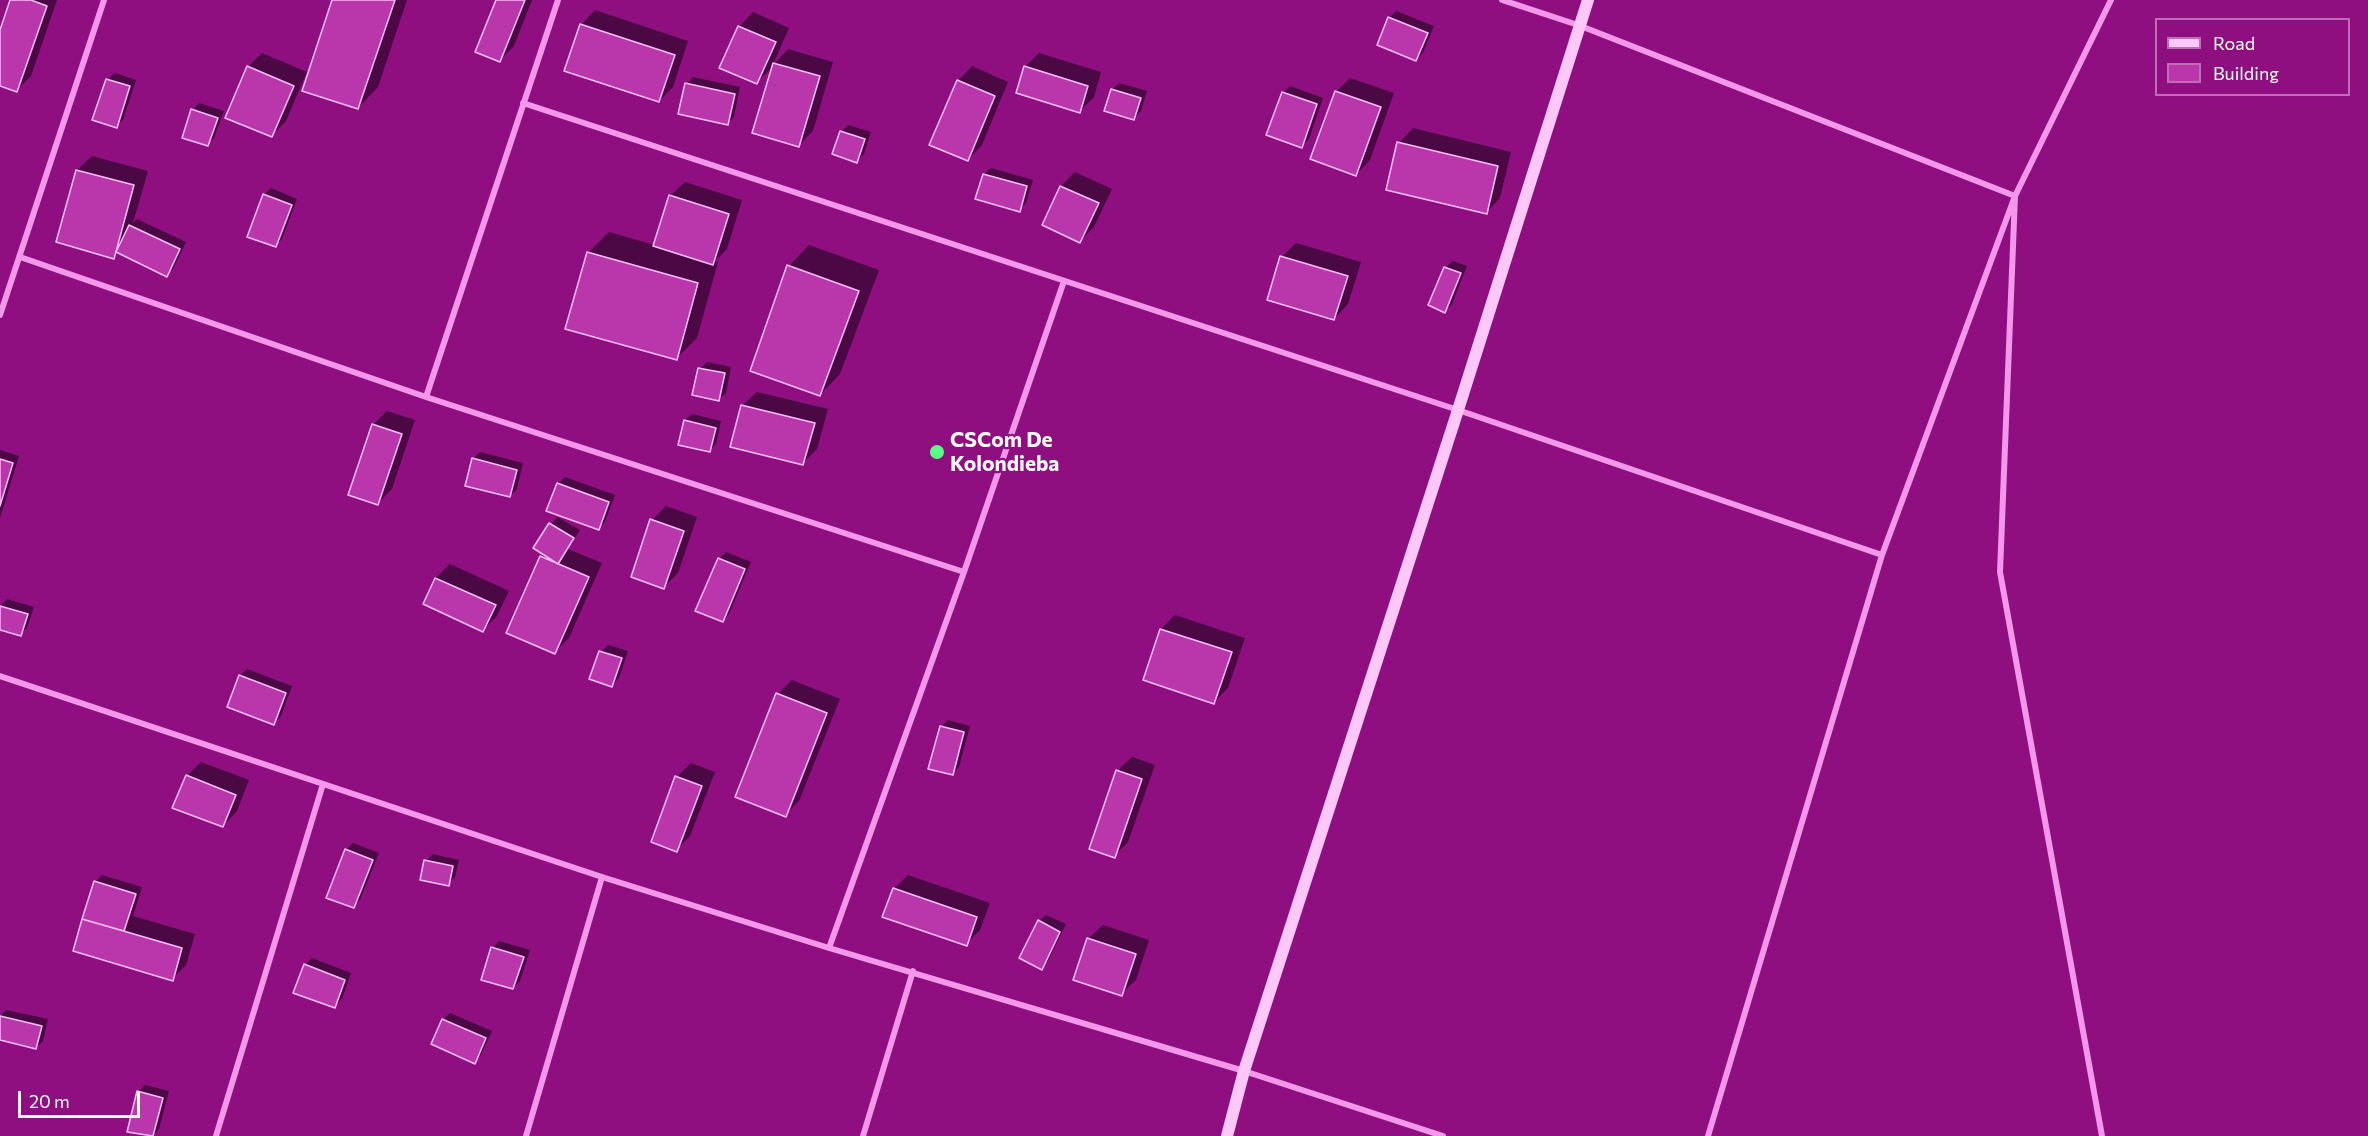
<!DOCTYPE html>
<html>
<head>
<meta charset="utf-8">
<style>
	body { margin:0 }
	#map { position:relative; width:2368px; height:1136px; overflow:hidden; background:#8f0f80; font-family:Commissioner,sans-serif }
	canvas { display:block }
	.legend { position:absolute; left:2155px; top:18px; width:195px; height:78px; box-sizing:border-box; background:#8f0f80; border:2px solid #bc6fb3; margin:0; padding:8px 10px; list-style:none; font-size:18px; color:#fff }
	.legend li { display:flex; align-items:center; gap:12px; height:30px }
	.legend b { width:30px; border:2px solid #bc6fb3 }
	.scale { position:absolute; left:18px; top:1091px; width:122px; height:27px; box-sizing:border-box; border:3px solid #fff; border-top:0; padding-left:8px; font-size:18px; line-height:21px; white-space:nowrap; color:#fff; -webkit-text-stroke:4px #8f0f80; paint-order:stroke }
</style>
</head>
<body>
<div id="map">
<canvas width="2368" height="1136"></canvas>
<ul class="legend">
<li><b style="height:8px;background:#fdc7f7"></b>Road</li>
<li><b style="height:16px;background:#b937ab"></b>Building</li>
</ul>
<div class="scale">20 m</div>
</div>
<script>
const ctx = document.querySelector('canvas').getContext('2d');
ctx.lineJoin = 'round';
function fillPath(path, color) {
  ctx.fillStyle = color;
  ctx.fill(path, 'evenodd');
}
function trace(path, color, width, dash) {
  ctx.strokeStyle = color;
  ctx.lineWidth = width;
  ctx.lineCap = dash ? 'butt' : 'round';
  ctx.setLineDash(dash || []);
  ctx.stroke(path);
}
function drawText(font, color, halo, rows, align = 'center') {
  ctx.font = font + ' Commissioner,sans-serif';
  ctx.lineWidth = 4.5;
  ctx.setLineDash([]);
  ctx.textBaseline = 'middle';
  ctx.strokeStyle = halo;
  ctx.fillStyle = color;
  for (const [text, x, y, turn = 0] of rows) {
    ctx.save();
    ctx.translate(x, y);
    ctx.rotate((+turn || 0) * Math.PI / 180);
    ctx.textAlign = isNaN(turn) ? turn : align;
    if (halo) ctx.strokeText(text, 0, 0);
    ctx.fillText(text, 0, 0);
    ctx.restore();
  }
}
const shadow = new Path2D(`
	M12 0H57L31 76 17 90 0 85V35Z
	M334 0H407L378 87 358 108Z
	M497 0H532L514 46 500 60Z
	M595 10 688 41 673 87 659 101 581 25Z
	M1396 11 1434 26 1423 53 1416 60 1389 18Z
	M753 12 789 28 773 65 788 49 833 62 813 131 799 145 774 66 757 82 739 27Z
	M262 53 307 72 286 121 272 135 248 67Z
	M1039 53 1101 72 1094 97 1080 111 1025 67Z
	M972 66 1008 82 982 145 968 160 958 81Z
	M115 73 136 80 123 120 116 126 94 119 108 79Z
	M693 77 740 87 734 117 727 124 687 84Z
	M1350 78 1394 93 1370 160 1356 175 1336 92Z
	M1119 83 1147 91 1141 111 1134 118 1112 90Z
	M1290 86 1323 98 1309 139 1302 146 1283 93Z
	M199 103 224 111 214 138 207 144 193 110Z
	M848 125 871 132 864 154 857 161 841 132Z
	M1413 128 1511 152 1500 198 1486 213 1399 143Z
	M92 156 148 171 133 223 137 219 186 242 173 269 166 275 119 252 114 257 77 170Z
	M991 168 1033 180 1026 203 1019 210 984 174Z
	M1075 172 1112 189 1094 227 1080 241 1044 225 1061 186Z
	M685 182 742 200 727 249 715 261 718 262 697 338 677 358 588 253 609 232 655 245 670 196Z
	M271 188 297 199 282 239 275 246 264 195Z
	M1296 243 1361 262 1348 304 1334 319 1282 257Z
	M809 245 879 270 840 374 820 395 789 266Z
	M1453 261 1467 266 1452 304 1445 311 1430 304 1446 267Z
	M707 362 731 367 726 393 719 399 700 369Z
	M757 392 828 409 817 449 803 463 742 406Z
	M387 411 415 420 392 489 378 503 373 425Z
	M692 414 721 421 716 444 709 451 685 420Z
	M0 450 19 456 0 518Z
	M480 452 523 463 517 489 510 496 473 459Z
	M565 477 615 495 605 522 598 529 558 484Z
	M666 506 697 517 678 573 664 587 652 520Z
	M557 517 580 530 568 549 602 563 569 638 555 652 541 557 544 554 535 548Z
	M726 552 751 562 729 614 723 621 719 559Z
	M450 564 509 591 497 616 483 630 425 603 436 578Z
	M7 599 34 607 27 628 20 634 0 628V607Z
	M1175 615 1245 638 1228 688 1214 702 1161 629Z
	M608 645 628 651 619 678 612 685 601 652Z
	M247 669 292 686 281 716 274 723 240 676Z
	M792 680 840 699 799 801 785 815 778 694Z
	M948 720 970 726 959 767 952 774 941 727Z
	M1132 757 1155 765 1128 842 1114 856 1117 771Z
	M201 762 249 780 237 811 223 826 187 776Z
	M691 763 715 772 690 836 676 850 677 777Z
	M353 843 379 853 360 900 353 906 346 850Z
	M433 854 459 860 455 877 448 884 426 861Z
	M102 875 142 887 133 916 195 934 186 965 172 979 84 920 95 882Z
	M908 875 990 903 980 930 966 944 894 889Z
	M1046 915 1066 924 1048 961 1041 968 1039 921Z
	M1103 925 1149 940 1136 980 1121 994 1088 939Z
	M499 941 530 950 520 981 513 988 493 948Z
	M312 958 351 973 342 999 335 1006 305 965Z
	M6 1010 48 1019 43 1041 36 1048 0 1039V1016Z
	M450 1013 492 1031 481 1055 474 1062 443 1020Z
	M145 1085 169 1091 159 1129 153 1136 129 1131 138 1092Z`);
const building = new Path2D(`
	M10 0H31L47 6 17 92 0 86V30Z
	M332 0H395L358 109 302 91Z
	M496 0H525L500 62 475 52Z
	M1388 17 1428 33 1416 61 1377 45Z
	M580 24 675 55 659 102 564 71Z
	M738 26 776 42 757 84 719 68Z
	M773 63 820 76 799 147 752 133Z
	M247 66 294 86 272 137 225 118Z
	M1024 66 1088 86 1080 113 1016 93Z
	M106 79 130 86 117 128 92 120Z
	M957 80 995 96 968 161 929 145Z
	M685 83 735 94 728 125 678 114Z
	M1111 89 1141 98 1134 120 1104 111Z
	M1335 91 1381 107 1356 176 1310 159Z
	M1282 92 1317 104 1302 148 1266 135Z
	M191 109 218 118 208 146 182 138Z
	M840 131 865 139 857 163 832 154Z
	M1397 142 1498 166 1487 214 1386 190Z
	M76 170 134 185 114 259 56 242Z
	M983 174 1027 186 1020 212 975 199Z
	M1060 186 1099 203 1080 243 1042 225Z
	M263 194 292 205 276 247 247 237Z
	M669 195 729 214 713 265 653 246Z
	M129 225 180 249 167 277 116 252Z
	M587 252 698 283 677 360 565 329Z
	M1280 256 1348 276 1334 320 1267 300Z
	M787 265 859 291 820 396 750 371Z
	M1444 267 1461 273 1445 313 1428 305Z
	M698 368 725 373 719 401 692 395Z
	M741 405 815 423 803 465 730 447Z
	M684 420 716 428 710 452 678 445Z
	M372 424 402 434 378 505 348 495Z
	M472 458 517 470 510 497 465 486Z
	M0 459 13 463 0 506Z
	M557 483 609 502 599 530 546 511Z
	M650 519 684 531 664 589 631 577Z
	M549 523 574 538 558 564 533 548Z
	M540 556 589 577 555 654 506 633Z
	M718 558 745 569 723 622 695 611Z
	M435 578 496 605 483 632 423 604Z
	M0 606 28 614 21 636 0 630Z
	M1160 629 1232 652 1214 704 1143 680Z
	M599 651 622 658 612 687 589 679Z
	M239 675 286 693 274 725 227 707Z
	M776 693 827 713 786 817 735 797Z
	M940 726 964 732 953 775 928 769Z
	M1116 770 1142 779 1115 858 1089 849Z
	M186 775 236 795 223 827 172 808Z
	M675 776 702 786 677 852 651 842Z
	M345 849 373 860 354 908 326 898Z
	M424 860 453 866 449 886 420 880Z
	M94 881 136 894 124 931 82 919Z
	M893 888 977 917 967 946 882 917Z
	M82 919 182 948 173 981 73 951Z
	M1038 920 1060 932 1042 970 1019 958Z
	M1087 938 1136 954 1122 996 1073 980Z
	M491 947 524 957 513 989 481 980Z
	M304 964 345 980 335 1008 293 993Z
	M0 1016 42 1026 36 1049 0 1040Z
	M442 1019 486 1038 475 1064 431 1044Z
	M137 1091 163 1098 153 1136 127 1132Z`);
const street = new Path2D(`
	M1502 0 1578 25 2015 196 2000 572 2102 1136
	M523 103 1458 410 1882 555
	M20 257 426 397 964 572
	M0 315 104 0
	M426 397 558 0
	M0 676 602 877 829 948 1244 1071 1443 1136
	M829 948 964 572 1064 281
	M216 1136 323 784
	M526 1136 602 877
	M863 1136 913 971
	M1708 1136 1882 555 2015 196 2111 0`);
const secondary = new Path2D(`
	M1227 1136 1244 1071 1458 410 1588 0`);
const markers = [
	[937,452,8,"#5aff85"]
];
const poiNames = [
	["CSCom De",950,440],
	["Kolondieba",950,464]
];
fillPath(shadow, '#0007');
fillPath(building, '#b937ab');
trace(building, '#febff8', 1.5);
trace(street, '#f397ea', 6);
trace(secondary, '#fdc7f7', 12);
for (const [x, y, r, color] of markers) {
  const dot = new Path2D();
  dot.arc(x, y, r, 0, 2 * Math.PI);
  ctx.fillStyle = color;
  ctx.fill(dot);
  trace(dot, '#8f0f80', 2);
}
drawText('bold 21px', '#fff', '#8f0f80', poiNames, 'left');
</script>
</body>
</html>
